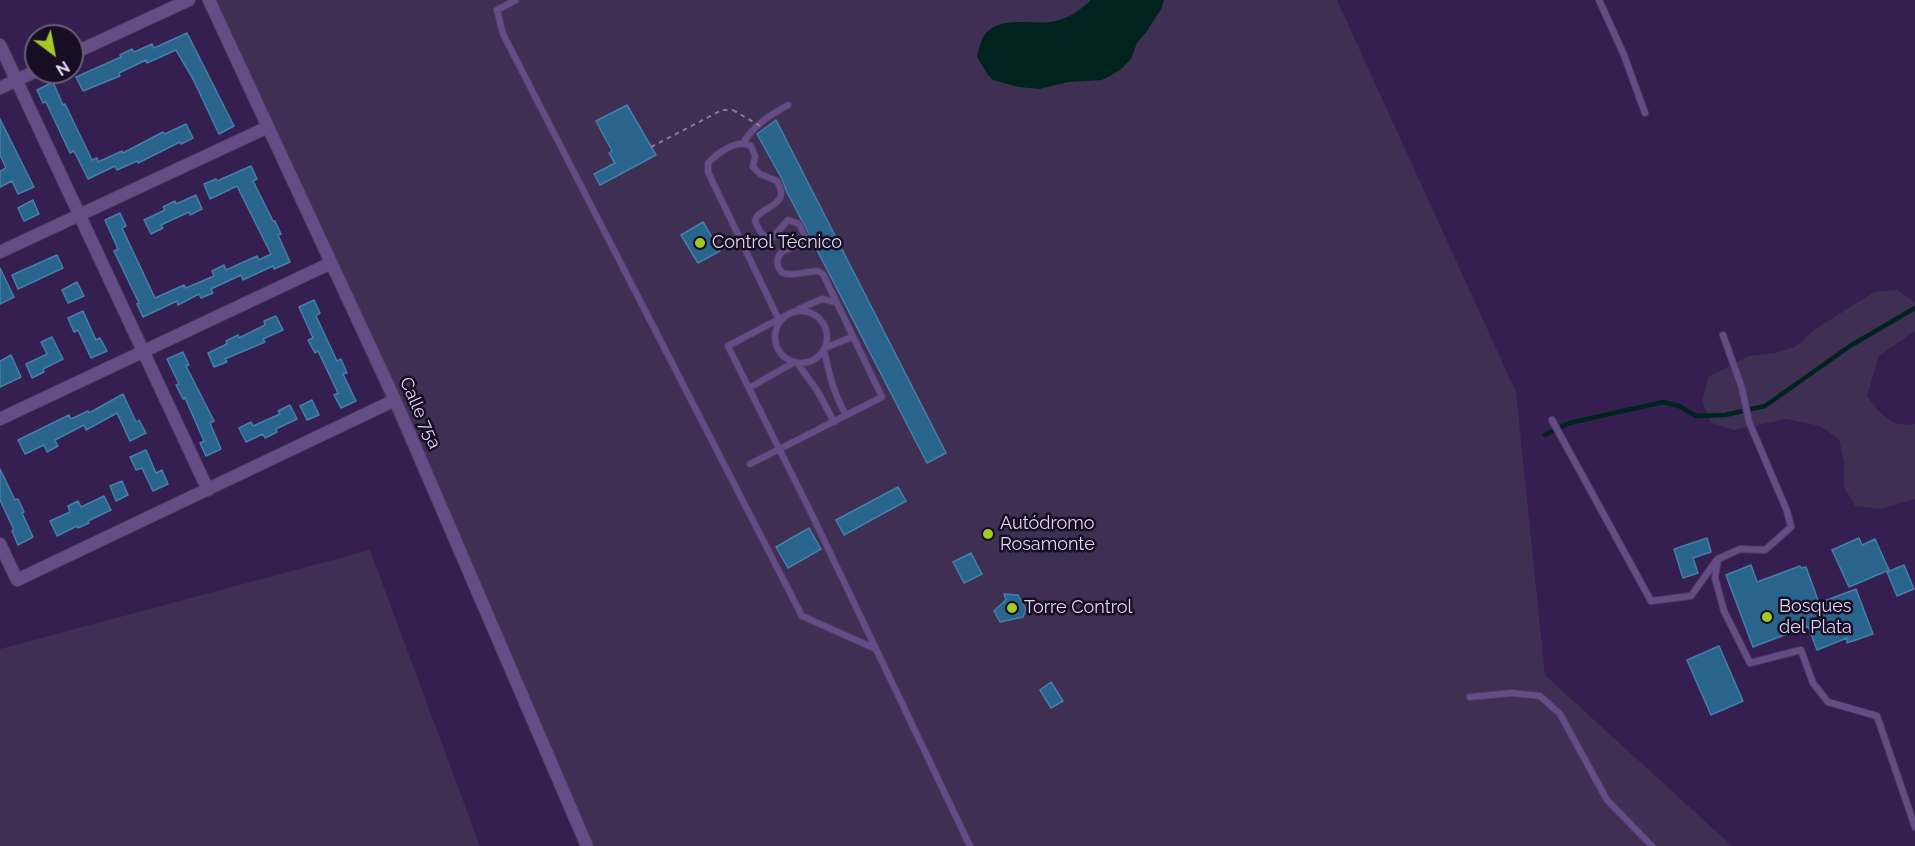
<!DOCTYPE html>
<html>
<head>
<meta charset="utf-8">
<style>
	body { margin:0 }
	#map { position:relative; width:1915px; height:846px; overflow:hidden; background:#351e50; font-family:Raleway,sans-serif }
	canvas { display:block }
	.north { position:absolute; left:24px; top:24px; width:60px; height:60px; box-sizing:border-box; background:#180e24; border:2px solid #685d77; border-radius:50%; rotate:148deg; font-size:16px; font-weight:700; line-height:24px; text-align:center; color:#dfd4f3 }
	.north::after { content:''; display:block; margin:auto; width:21px; height:27px; background:#a3c926; clip-path:polygon(50% 0,100% 100%,50% 72%,0 100%) }
</style>
</head>
<body>
<div id="map">
<canvas width="1915" height="846"></canvas>
<div class="north">N</div>
</div>
<script>
const ctx = document.querySelector('canvas').getContext('2d');
ctx.lineJoin = 'round';
function fillPath(path, color) {
  ctx.fillStyle = color;
  ctx.fill(path, 'evenodd');
}
function trace(path, color, width, dash) {
  ctx.strokeStyle = color;
  ctx.lineWidth = width;
  ctx.lineCap = dash ? 'butt' : 'round';
  ctx.setLineDash(dash || []);
  ctx.stroke(path);
}
function drawText(font, color, halo, rows, align = 'center') {
  ctx.font = font + ' Raleway,sans-serif';
  ctx.lineWidth = 5;
  ctx.setLineDash([]);
  ctx.textBaseline = 'middle';
  ctx.strokeStyle = halo;
  ctx.fillStyle = color;
  for (const [text, x, y, turn = 0] of rows) {
    ctx.save();
    ctx.translate(x, y);
    ctx.rotate((+turn || 0) * Math.PI / 180);
    ctx.textAlign = isNaN(turn) ? turn : align;
    if (halo) ctx.strokeText(text, 0, 0);
    ctx.fillText(text, 0, 0);
    ctx.restore();
  }
}
const green = new Path2D(`
	M208 0H1337L1516 392 1545 675 1732 846H585Z
	M1897 290 1915 302V331L1879 356 1867 396C1881 414 1891 428 1915 424V499L1880 509 1855 506 1844 487V462L1839 439 1820 426 1786 419 1734 430 1711 423 1702 401 1708 377 1749 356 1775 353 1797 346 1814 330 1874 292Z
	M370 550 480 846H0V649Z`);
const water = new Path2D(`
	M1091 0H1164L1161 9 1147 31 1137 43 1131 59 1120 70 1102 80 1068 82 1039 89 1019 87 993 80 988 75 977 57C979 49 981 37 987 32 1005 15 1035 26 1055 21 1070 18 1080 10 1091 0Z`);
const stream = new Path2D(`
	M1545 435 1569 423 1663 402 1679 406 1696 416 1725 415 1765 406 1850 346 1915 308`);
const building = new Path2D(`
	M187 33 234 126 219 134 193 79 176 50 147 63 146 60 119 73 120 76 83 91 76 77 121 57 120 55 132 49 134 52 152 44 154 48Z
	M53 82 63 105 65 104 92 160 97 158 98 162 122 151 123 153 163 132 165 134 186 124 193 138 181 144 180 142 138 163 137 161 117 170 115 166 88 179 74 151 70 153 46 102 43 103 37 90Z
	M627 105 656 155 600 185 594 174 615 163 609 153 612 151 596 121Z
	M0 119 34 187 18 194 12 181 0 187V171L6 168 0 155Z
	M776 120 946 453 927 463 786 190 782 179 757 134Z
	M251 166 257 179 253 181 273 221H275L281 234 278 235 290 262 274 269 273 266 243 280 241 275 211 289 213 293 201 298 199 294 178 305 177 301 143 317 137 304 139 303 114 251 118 249 105 220 120 213 126 226 122 228 155 298 184 285 186 288 214 276 212 271 224 265 226 270 257 256 259 260 271 254 237 186 210 199 204 184 216 179 217 181Z
	M196 195 202 209 190 215 189 212 161 225 163 228 151 234 144 220 165 210 163 207 175 201 176 204Z
	M33 200 39 214 24 221 18 208Z
	M703 222 720 251 698 263 681 235Z
	M57 255 63 268 18 289 12 275Z
	M0 268 14 297 0 304Z
	M77 282 84 296 68 303 62 290Z
	M314 300 320 313 316 316 337 361 341 359 347 373 343 374 356 401 341 408 334 395 338 393 318 351 315 353 308 340 313 338 299 307Z
	M83 311 96 340 100 338 107 351 91 358 78 330 74 332 68 318Z
	M276 316 283 330 263 339 265 342 225 359 227 362 214 367 208 353 227 344 226 341 238 335 239 338 265 325 264 321Z
	M52 337 63 359 43 369 44 372 32 378 26 364 47 354 41 342Z
	M183 352 189 365 186 366 214 421 210 423 221 449 206 456 200 443 204 441 185 398 183 399 176 385 179 384 167 359Z
	M11 355 21 377 0 387V361Z
	M123 394 136 422 139 420 146 433 130 441 117 413 86 430 84 425 55 440 58 446 47 452 44 445 25 454 18 440 69 415 71 419 88 411 89 413Z
	M312 400 319 415 307 420 300 406Z
	M290 405 297 419 276 429 277 432 265 438 263 434 246 442 239 428 251 422 253 426 280 414 278 411Z
	M146 450 156 473 162 470 168 484 153 491 142 468 136 470 130 457Z
	M0 469 15 500 18 499 24 512 22 513 33 537 18 545 12 531 14 530 0 500Z
	M122 481 128 495 116 501 110 486Z
	M898 487 906 501 844 535 836 520Z
	M104 496 111 510 88 521 89 523 78 528 77 526 57 536 50 521 70 512 68 506 78 501 81 507Z
	M809 528 821 549 788 568 776 547Z
	M1707 538 1711 552 1693 558 1698 573 1683 578 1674 549Z
	M1859 538 1862 545 1875 539 1889 570 1849 587 1832 550Z
	M971 553 982 574 964 583 953 562Z
	M1751 565 1757 582 1800 566 1801 568 1806 567 1819 603 1856 589 1873 634 1847 643V638L1817 650 1808 626 1753 647 1726 575Z
	M1904 565 1914 589 1897 596 1887 572Z
	M1004 594 1018 595 1026 609 1023 617 1000 622 994 611 1006 600Z
	M1719 646 1743 701 1711 715 1687 660Z
	M1051 682 1063 701 1051 708 1040 690Z`);
const path = new Path2D(`
	M651 147 722 110H733`);
const lane = new Path2D(`
	M516 0 497 10 503 34 802 616 876 649
	M1599 0 1624 55 1645 113
	M743 143C754 125 770 115 788 105
	M799 309 822 299 836 302
	M775 337a26 26 0 1 1 52 0a26 26 0 1 1-52 0Z
	M783 317 728 346 814 519 970 846
	M1723 335 1742 388 1749 422 1787 511 1791 527 1765 550 1740 549 1718 559 1715 578 1724 611 1750 663 1801 650 1813 683 1828 702 1877 716 1915 827
	M825 348 852 337
	M824 350C829 373 834 395 846 415
	M797 363 817 390 834 422
	M749 388 793 363
	M1552 420 1651 601 1691 596 1716 561
	M750 464 882 397 823 274 818 271C808 271 798 275 788 274 777 274 774 259 782 252 788 248 795 248 800 244 804 241 804 240 805 236L799 224 788 220 772 238C762 238 759 230 755 221L757 216C769 205 790 203 777 181L760 174 753 167 755 156 751 146C737 138 718 153 708 163V172L779 320
	M1470 697 1512 693 1540 696 1560 714 1607 800 1652 846`);
const street = new Path2D(`
	M209 0 395 400 587 846
	M0 45 208 490
	M72 54 189 0
	M0 88 36 71
	M0 252 268 127
	M0 419 331 263
	M0 544 17 580 395 400`);
const pathBridge = new Path2D(`
	M733 110 762 127`);
const markers = [
	[700,243,6,"#a3c926"],
	[988,534,6,"#a3c926"],
	[1012,608,6,"#a3c926"],
	[1767,617,6,"#a3c926"]
];
const poiNames = [
	["Control Técnico",712,243],
	["Autódromo",1000,524],
	["Rosamonte",1000,545],
	["Bosques",1779,607],
	["del Plata",1779,628],
	["Torre Control",1024,608]
];
const streetNames = [
	["Calle 75a",420,413,66]
];
fillPath(green, '#3e2f53');
fillPath(water, '#00231e');
trace(stream, '#00231e', 4.5);
fillPath(building, '#29648d');
trace(building, '#457fa9', 1.5);
trace(lane, '#4f3966', 8);
trace(street, '#4f3966', 14);
trace(path, '#8a79a1', 2, [4.5, 4.5]);
trace(lane, '#644d84', 6);
trace(street, '#644d84', 12);
trace(pathBridge, '#8a79a1', 2, [4.5, 4.5]);
for (const [x, y, r, color] of markers) {
  const dot = new Path2D();
  dot.arc(x, y, r, 0, 2 * Math.PI);
  ctx.fillStyle = color;
  ctx.fill(dot);
  trace(dot, '#180e24', 2);
}
drawText('18px', '#dfd4f3', '#180e24', poiNames, 'left');
drawText('18px', '#dfd4f3', '#180e24', streetNames);
</script>
</body>
</html>
